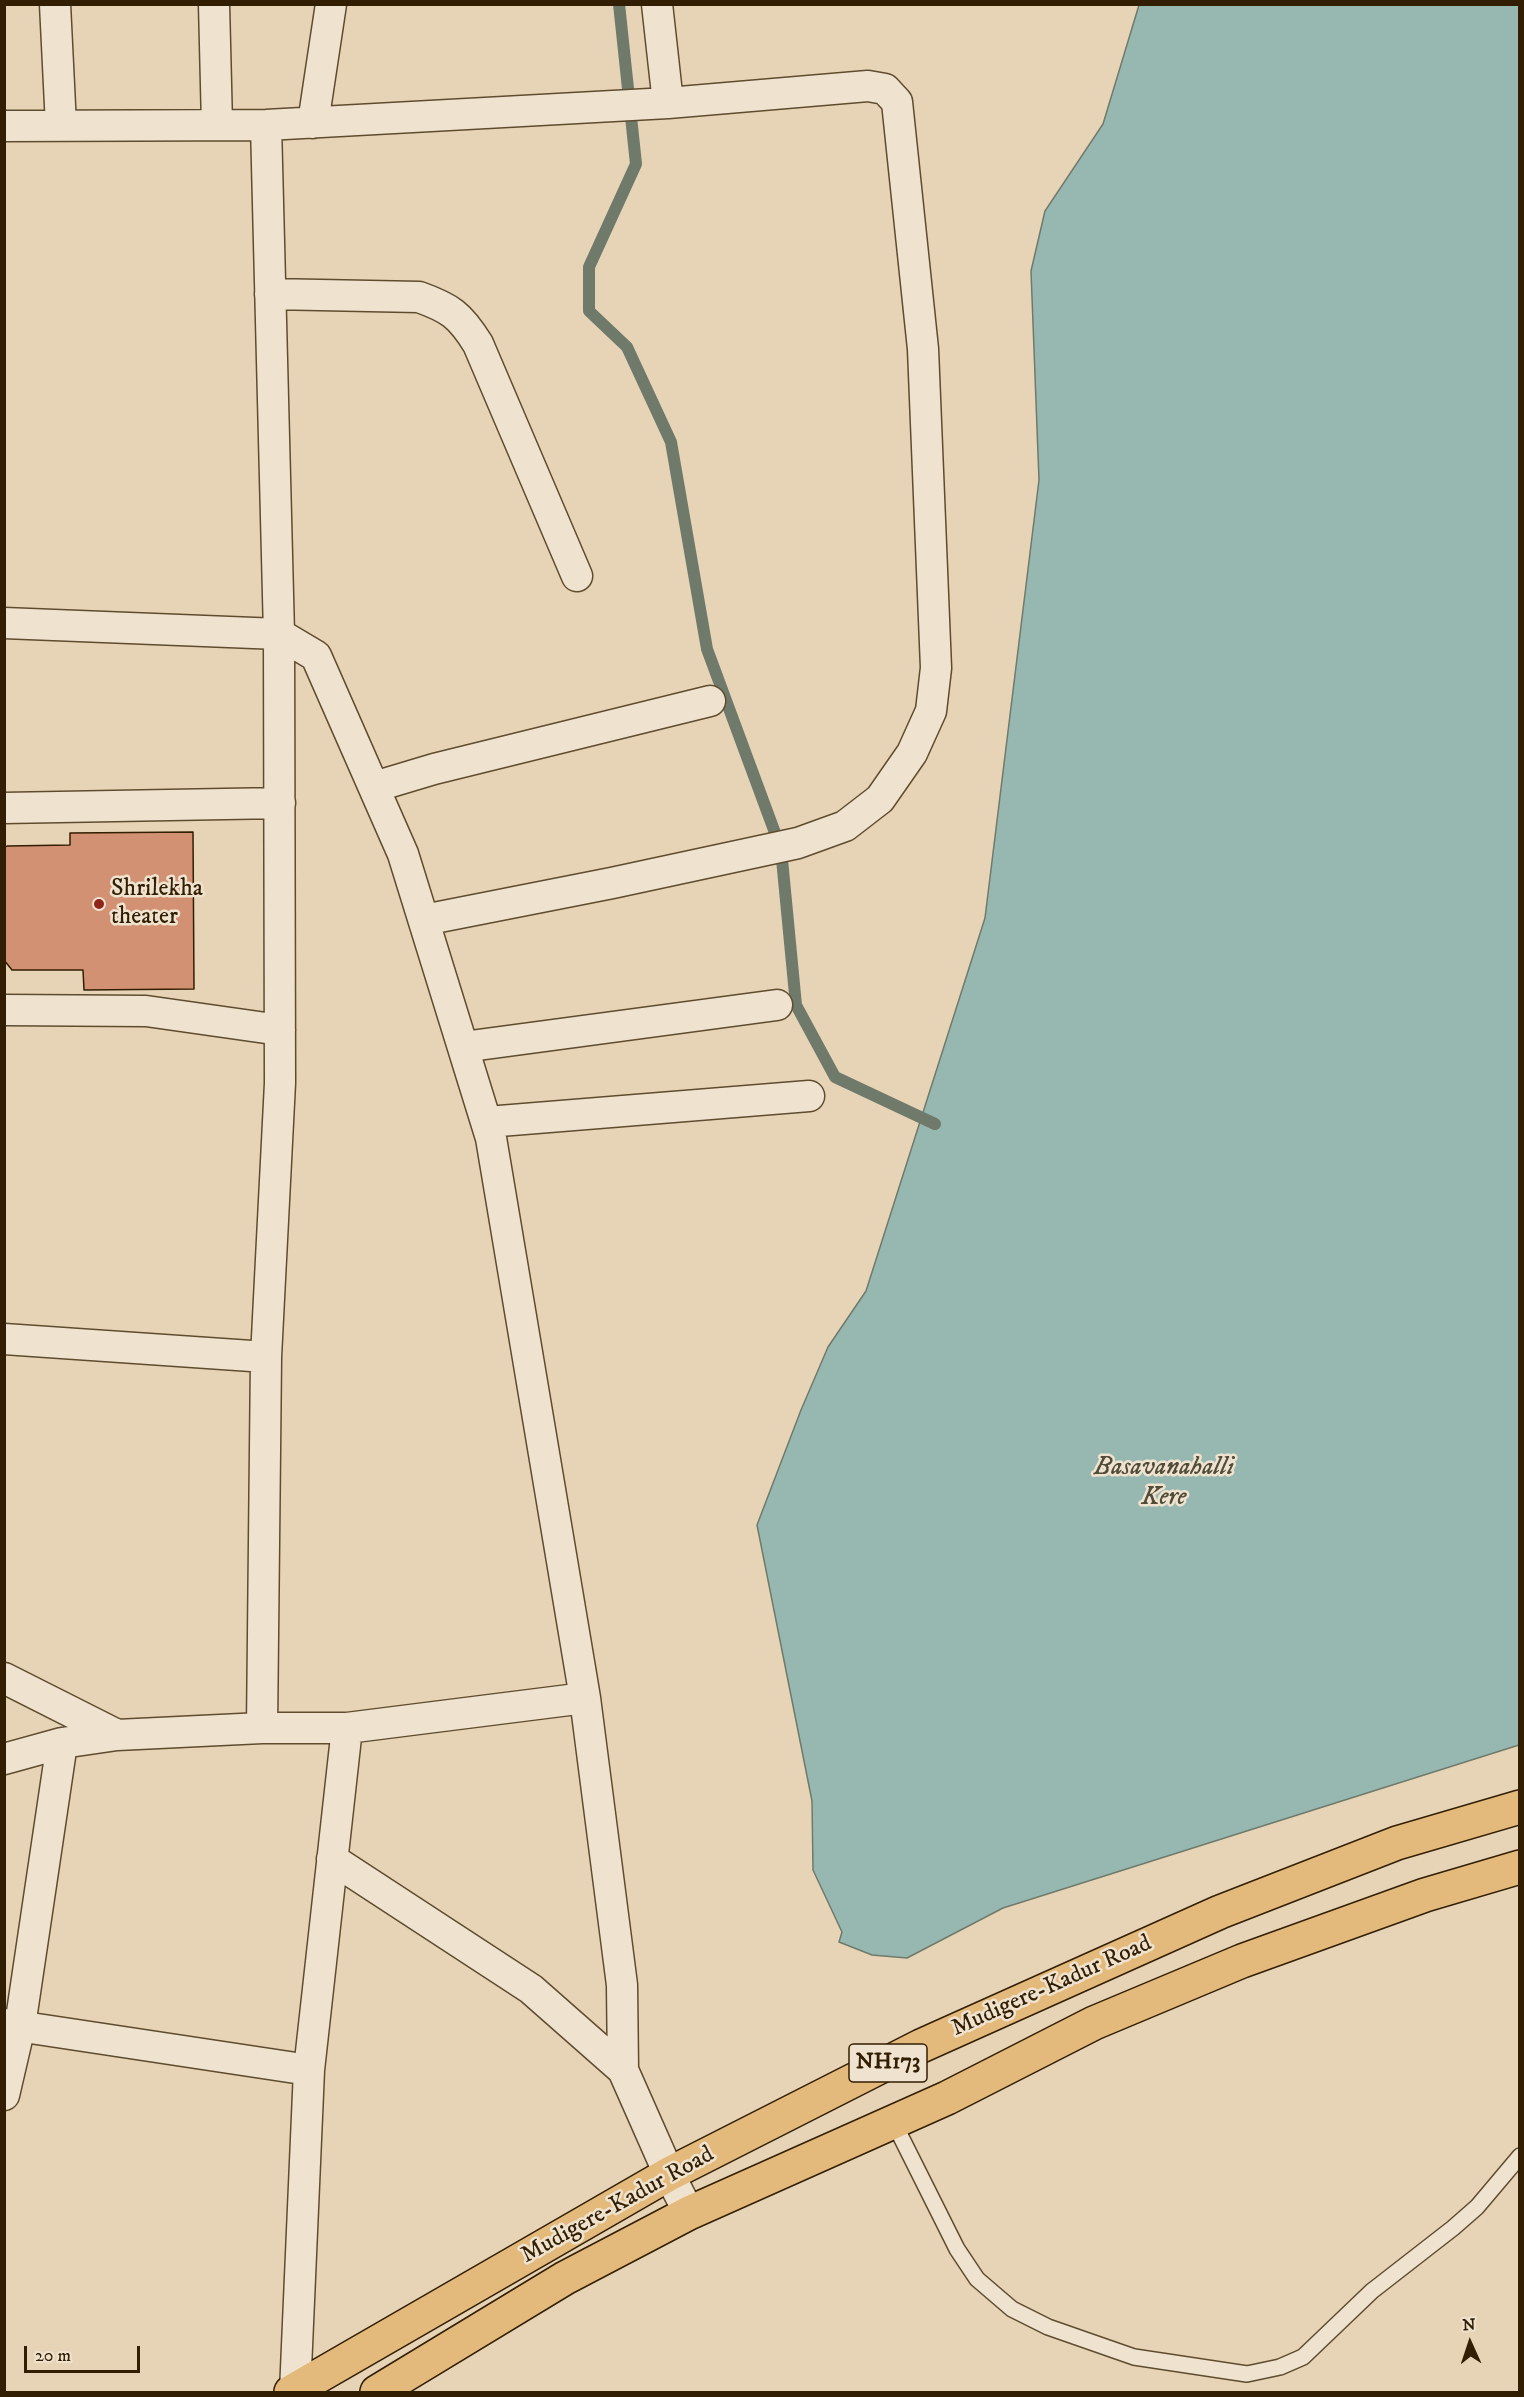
<!DOCTYPE html>
<html>
<head>
<meta charset="utf-8">
<style>
	body { margin:0 }
	#map { position:relative; width:1524px; height:2397px; overflow:hidden; background:#e7d4b7; font-family:"IM FELL DW Pica",serif }
	canvas { display:block }
	.frame { position:absolute; inset:0; border:6px solid #321e02; pointer-events:none }
	.north { position:absolute; left:1440px; top:2313px; width:60px; height:60px; -webkit-text-stroke:4px #efe3d0; paint-order:stroke; rotate:357deg; font-size:16px; font-weight:700; line-height:24px; text-align:center; color:#321e02 }
	.north::after { content:''; display:block; margin:auto; width:21px; height:27px; background:#321e02; clip-path:polygon(50% 0,100% 100%,50% 72%,0 100%) }
	.scale { position:absolute; left:24px; top:2346px; width:116px; height:27px; box-sizing:border-box; border:3px solid #321e02; border-top:0; padding-left:8px; font-size:18px; line-height:21px; white-space:nowrap; color:#321e02; -webkit-text-stroke:4px #efe3d0; paint-order:stroke }
</style>
</head>
<body>
<div id="map">
<canvas width="1524" height="2397"></canvas>
<div class="frame"></div>
<div class="north">N</div>
<div class="scale">20 m</div>
</div>
<script>
const ctx = document.querySelector('canvas').getContext('2d');
ctx.lineJoin = 'round';
function fillPath(path, color) {
  ctx.fillStyle = color;
  ctx.fill(path, 'evenodd');
}
function trace(path, color, width, dash) {
  ctx.strokeStyle = color;
  ctx.lineWidth = width;
  ctx.lineCap = dash ? 'butt' : 'round';
  ctx.setLineDash(dash || []);
  ctx.stroke(path);
}
function drawText(font, color, halo, rows, align = 'center') {
  ctx.font = font + ' "IM FELL DW Pica",serif';
  ctx.lineWidth = 5;
  ctx.setLineDash([]);
  ctx.textBaseline = 'middle';
  ctx.strokeStyle = halo;
  ctx.fillStyle = color;
  for (const [text, x, y, turn = 0] of rows) {
    ctx.save();
    ctx.translate(x, y);
    ctx.rotate((+turn || 0) * Math.PI / 180);
    ctx.textAlign = isNaN(turn) ? turn : align;
    if (halo) ctx.strokeText(text, 0, 0);
    ctx.fillText(text, 0, 0);
    ctx.restore();
  }
}
const water = new Path2D(`
	M1139 5H1519V1745L1003 1908 907 1958 872 1955 839 1942 842 1932 813 1870 812 1801 757 1525 801 1410 828 1347 866 1291 985 918 1039 480 1031 271 1045 211 1103 124Z`);
const stream = new Path2D(`
	M619 4 636 164 589 267V311L627 347 671 442 707 649 781 849 796 1005 835 1077 935 1124`);
const building = new Path2D(`
	M193 832 194 989 84 990 83 970H12L4 960V848L7 846 70 845V833Z`);
const service = new Path2D(`
	M893 2121 957 2249 977 2279 1012 2309 1048 2327 1134 2357 1247 2374 1280 2367 1303 2357 1372 2291 1453 2228 1477 2207 1520 2156`);
const minor = new Path2D(`
	M55 4 61 126
	M214 4 217 125
	M657 4 668 103
	M313 123 331 4
	M4 126 266 125 668 103 868 86 885 89 897 102 923 349 936 668 931 711 912 753 880 799 845 826 798 843 612 883 424 920
	M270 294 419 297C450 308 460 315 478 344L577 576
	M4 623 279 634 316 656 403 854 491 1138 585 1698 622 1985 623 2070
	M374 787 434 769 710 701
	M4 808 280 803
	M4 1010 146 1011 280 1030
	M463 1047 777 1005
	M487 1122 809 1096
	M4 1339 266 1357
	M4 1678 117 1735
	M262 1728 266 1357 280 1083 279 634 266 125
	M4 1759 62 1743 117 1735 262 1728H347L585 1698
	M332 1859 531 1989 623 2070 669 2174 689 2213
	M4 2024 309 2070
	M4 2095 20 2026 62 1743
	M295 2392 309 2070 347 1728`);
const trunk = new Path2D(`
	M291 2392 669 2174 921 2046 1220 1912 1397 1843 1520 1807
	M377 2392 565 2278 689 2213 947 2098 1094 2023 1242 1961 1425 1895 1520 1867`);
const markers = [
	[99,904,6,"#8f2418"]
];
const shields = [
	[888,2063,78]
];
const shieldNames = [
	["NH173",888,2063]
];
const poiNames = [
	["Shrilekha",111,890],
	["theater",111,918]
];
const streetNames = [
	["Mudigere-Kadur Road",1052,1987,-24],
	["Mudigere-Kadur Road",618,2206,-29]
];
const waterNames = [
	["Basavanahalli",1164,1469],
	["Kere",1164,1499]
];
fillPath(water, '#97b8b1');
trace(water, '#6f7a6b', 1.5);
trace(stream, '#6f7a6b', 12);
fillPath(building, '#d39174');
trace(building, '#321e02', 1.5);
trace(service, '#5f4c2f', 18);
trace(minor, '#5f4c2f', 33);
trace(trunk, '#321e02', 36);
trace(service, '#efe3d0', 15);
trace(minor, '#efe3d0', 30);
trace(trunk, '#e4ba7c', 33);
for (const [x, y, r, color] of markers) {
  const dot = new Path2D();
  dot.arc(x, y, r, 0, 2 * Math.PI);
  ctx.fillStyle = color;
  ctx.fill(dot);
  trace(dot, '#efe3d0', 2);
}
for (const [x, y, w] of shields) {
  const box = new Path2D();
  box.roundRect(x - w / 2, y - 19, w, 38, 4.5);
  ctx.fillStyle = '#efe3d0';
  ctx.fill(box);
  trace(box, '#321e02', 1.5);
}
drawText('bold 22px', '#321e02', null, shieldNames);
drawText('24px', '#321e02', '#efe3d0', poiNames, 'left');
drawText('24px', '#321e02', '#efe3d0', streetNames);
drawText('italic 26px', '#504c37', '#efe3d0', waterNames);
</script>
</body>
</html>
